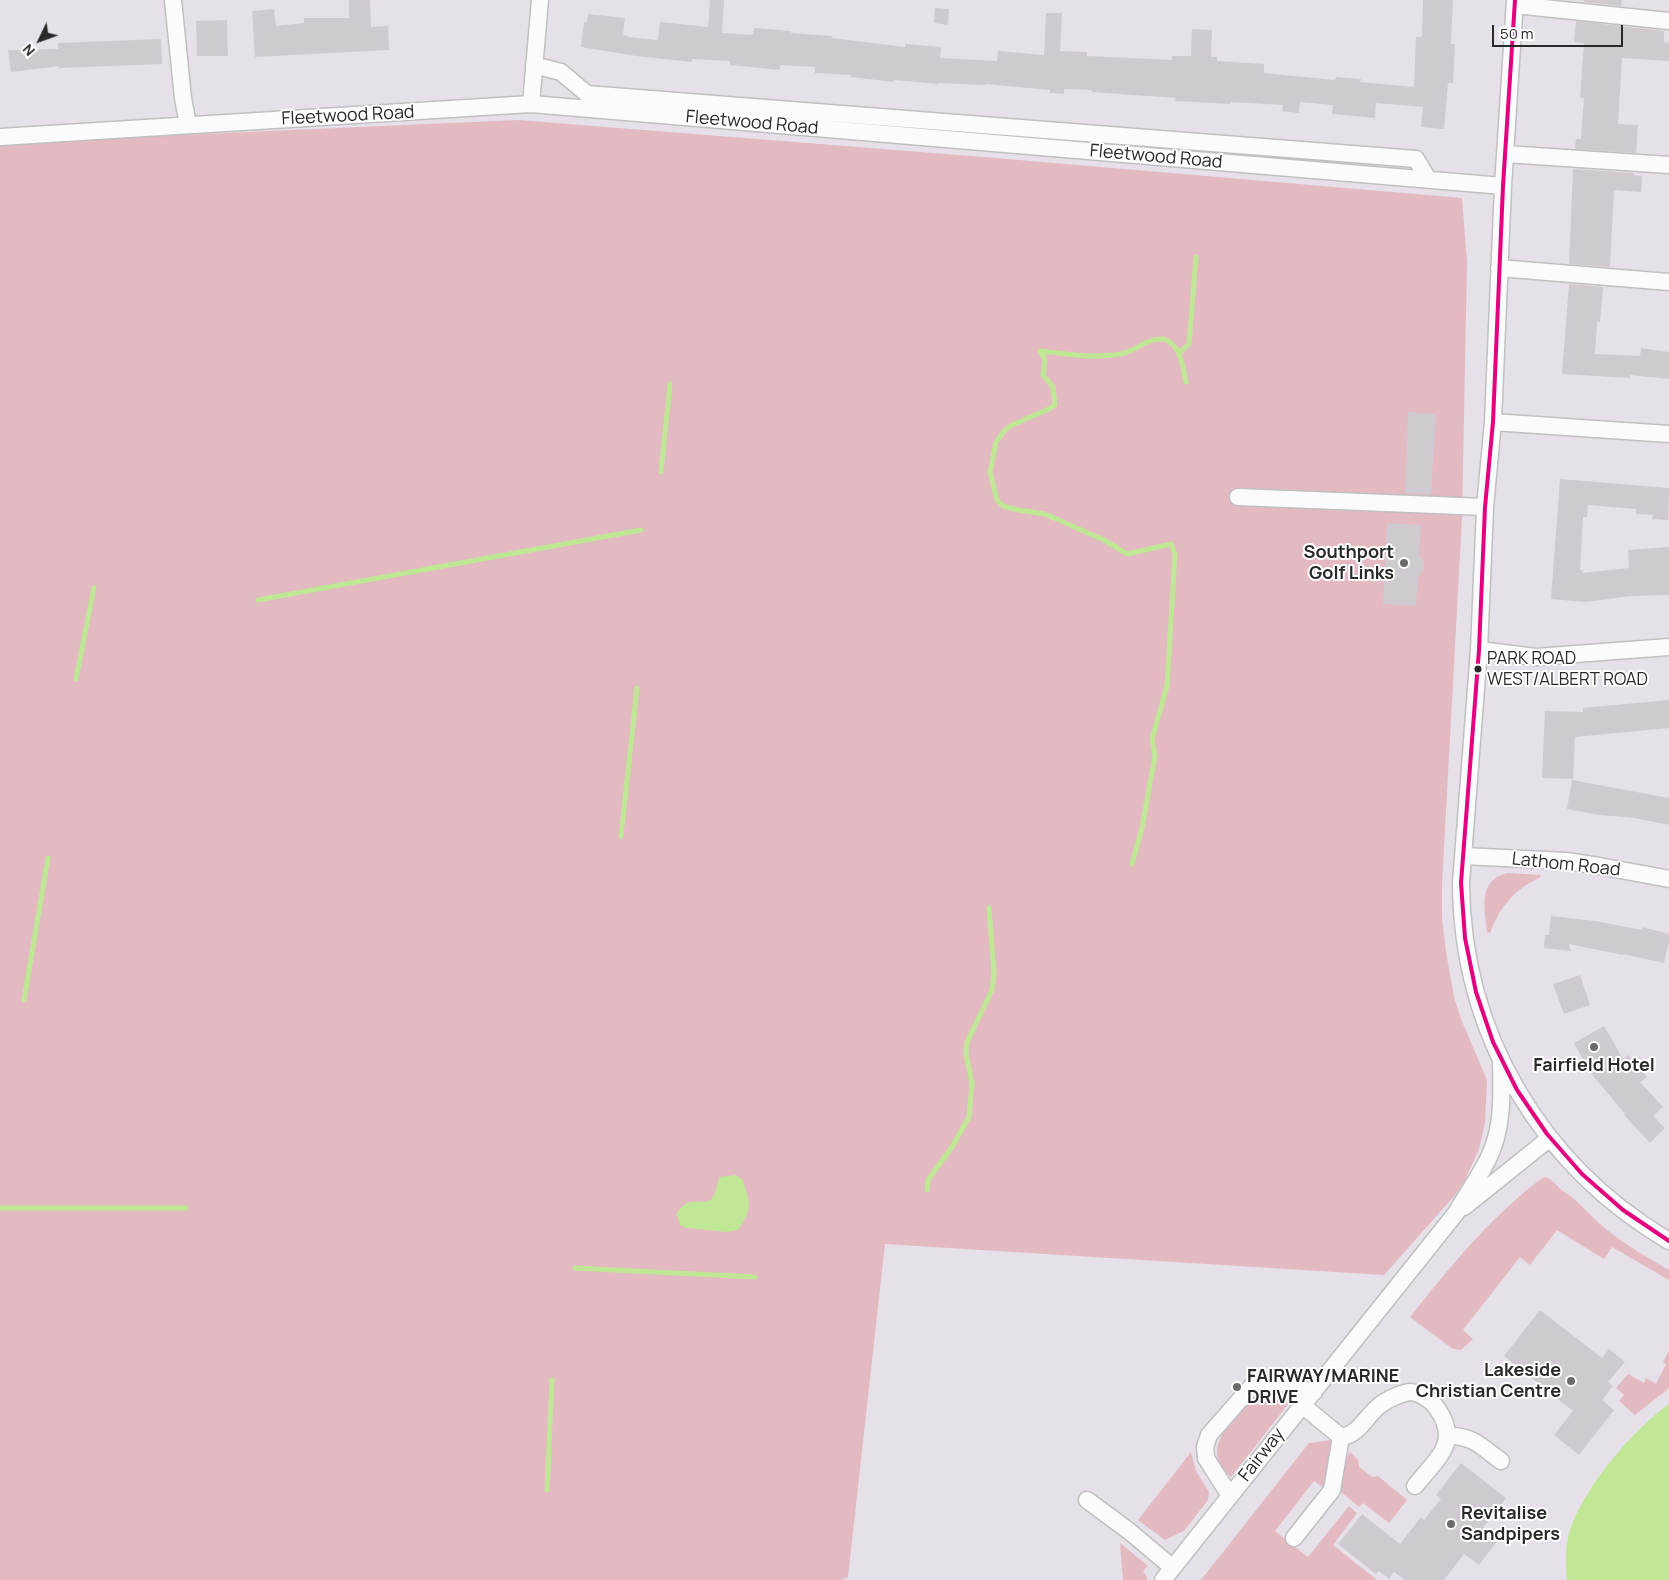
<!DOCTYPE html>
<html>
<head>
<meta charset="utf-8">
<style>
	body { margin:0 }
	#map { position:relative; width:1669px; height:1580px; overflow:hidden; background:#e6e0e8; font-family:Manrope,sans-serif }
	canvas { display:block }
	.north { position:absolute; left:15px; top:15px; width:50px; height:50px; -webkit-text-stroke:4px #fff; paint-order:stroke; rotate:228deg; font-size:14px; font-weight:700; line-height:20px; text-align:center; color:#292929 }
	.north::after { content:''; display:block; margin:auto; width:18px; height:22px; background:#292929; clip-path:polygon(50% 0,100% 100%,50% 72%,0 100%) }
	.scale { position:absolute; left:1492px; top:25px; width:131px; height:22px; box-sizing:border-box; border:2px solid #292929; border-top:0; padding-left:6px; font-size:15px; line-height:18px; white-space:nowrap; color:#292929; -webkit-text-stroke:4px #fff; paint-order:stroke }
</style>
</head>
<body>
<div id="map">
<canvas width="1669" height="1580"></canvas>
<div class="north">N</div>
<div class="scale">50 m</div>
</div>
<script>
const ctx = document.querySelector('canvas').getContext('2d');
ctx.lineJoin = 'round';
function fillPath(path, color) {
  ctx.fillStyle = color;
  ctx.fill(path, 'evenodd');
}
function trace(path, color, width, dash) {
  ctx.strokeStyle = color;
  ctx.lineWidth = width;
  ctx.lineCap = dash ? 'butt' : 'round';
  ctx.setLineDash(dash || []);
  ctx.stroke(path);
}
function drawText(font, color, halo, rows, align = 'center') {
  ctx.font = font + ' Manrope,sans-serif';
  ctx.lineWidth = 4;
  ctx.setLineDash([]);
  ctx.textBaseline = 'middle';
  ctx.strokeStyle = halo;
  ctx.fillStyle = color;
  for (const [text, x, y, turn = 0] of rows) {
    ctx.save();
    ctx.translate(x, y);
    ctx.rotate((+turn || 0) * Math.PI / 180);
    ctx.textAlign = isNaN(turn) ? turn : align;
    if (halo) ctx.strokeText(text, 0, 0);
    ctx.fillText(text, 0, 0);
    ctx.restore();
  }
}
const green = new Path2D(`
	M518 120 996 158 1462 198 1467 262 1462 518 1442 884V918L1446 952 1454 997 1461 1019 1487 1080 1485 1123 1479 1149 1465 1180 1456 1194 1384 1275 885 1244 848 1577 842 1580H0V143Z
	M1508 873 1540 875 1541 877C1515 889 1500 906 1490 933L1487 932C1485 908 1477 880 1508 873Z
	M1545 1177C1553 1179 1557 1187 1563 1191 1580 1202 1592 1218 1607 1230 1626 1245 1648 1258 1669 1270V1280L1612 1247 1604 1259 1557 1230 1530 1265 1520 1257 1463 1330 1473 1339 1461 1350 1453 1349 1410 1317C1442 1277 1474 1237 1512 1203 1522 1194 1533 1184 1545 1177Z
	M1669 1351V1388L1635 1415 1619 1401 1624 1395 1616 1388 1628 1374 1644 1383 1646 1378 1656 1384 1666 1364 1663 1362Z
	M1268 1391 1293 1398 1231 1477C1205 1454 1220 1435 1238 1414 1247 1403 1253 1393 1268 1391Z
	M1331 1440 1332 1452 1325 1489 1314 1481 1275 1531 1308 1557 1349 1506 1357 1513 1333 1545 1377 1580H1201L1309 1443Z
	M1191 1452 1196 1471 1209 1492 1208 1500 1184 1531 1165 1540 1138 1520Z
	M1350 1452 1358 1460 1359 1467 1372 1477 1378 1476 1407 1500 1389 1523 1363 1503 1359 1507 1341 1492 1344 1461Z
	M1120 1543 1148 1566 1143 1571 1147 1577V1580H1123Z`);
const water = new Path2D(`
	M736 1175 743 1180C750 1204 753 1209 738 1230L726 1232 687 1228 681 1226 676 1214C690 1194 694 1206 711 1200L716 1191 719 1177Z
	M1669 1404V1580H1567C1566 1566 1565 1551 1568 1538 1579 1492 1631 1432 1669 1404Z`);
const stream = new Path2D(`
	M1040 351 1045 359 1043 375 1053 387 1055 405 1049 409 1012 425 1005 430 996 442 990 472 997 500 1003 506 1018 510 1045 514 1104 540 1127 554 1171 544 1175 554 1167 686 1152 739 1155 756 1142 828 1132 864
	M1040 351C1067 354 1095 359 1121 354 1136 351 1154 333 1168 341 1182 349 1183 369 1186 382
	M1179 353 1189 344 1196 257
	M661 472 670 384
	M258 600 641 530
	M76 679 94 588
	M621 836 637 688
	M24 1000 48 858
	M927 1190 928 1180 952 1147 969 1117 972 1083 966 1054 967 1042 992 990 994 972 989 908
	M0 1208H186
	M575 1268 755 1277
	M547 1490 552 1380`);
const building = new Path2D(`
	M349 0H370L371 27 388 26 389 50 255 57 252 11 274 9 276 26 304 23V18H349Z
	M710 0H724L722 33 753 35 754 28 791 31V33L832 36V38L905 47V44L941 47 940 58 997 61 998 51 1044 55 1046 13H1062L1060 51 1087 52V56L1172 60V56H1191L1192 29 1212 30 1211 57H1217V61L1264 64V73L1335 80 1336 77 1361 79 1360 82 1414 87 1416 37H1422L1423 0H1453L1451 44H1455L1453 83H1448L1444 129 1421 127 1423 107 1376 103 1375 118 1332 114 1333 105 1300 102 1299 113 1282 111 1283 105 1230 102V104L1175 101 1176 98 1092 92V90L1064 89V94L1050 93V90L985 84V85L938 83 937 84 894 80V82L851 77V75L815 73V67L780 65V70L730 65V61L692 59V62L636 56 581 47 584 22H587L588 14 625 18 623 35 628 36V37L658 40 660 22 708 27Z
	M1584 0H1622L1621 6 1584 2Z
	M935 8 949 9 948 25 934 23Z
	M227 20 228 56H197L196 21Z
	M1576 21 1664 31V42L1669 43V61L1622 58 1618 124 1638 125 1636 153 1575 149 1576 139H1581L1584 98H1580L1584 43 1574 42Z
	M161 39 162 64 59 68V66L11 72 8 50 58 49V43Z
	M1573 169 1634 173V175L1642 176 1641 192 1614 190 1610 267 1569 264Z
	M1569 284 1603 287 1600 322H1597L1595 354 1640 356 1641 348 1669 352V379L1630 375V378L1562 374Z
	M1408 412 1436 414 1431 494 1405 493Z
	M1560 479 1669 488 1668 520 1652 519 1653 515 1636 514V509L1588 505 1587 517H1583L1580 570H1583L1582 573 1629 568 1628 550 1669 547V595L1631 596 1586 602 1551 599Z
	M1387 523 1421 525 1419 556 1423 561 1424 565V569L1418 577 1416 606 1383 604Z
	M1669 700V728L1575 737 1573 779 1542 778 1545 711 1583 712V708Z
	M1572 780 1669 798V825L1635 818 1600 815 1567 809Z
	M1551 916 1595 921 1642 930V927L1669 934V941L1664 963 1623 954V955L1569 944 1571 951 1544 948 1545 935H1549Z
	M1580 975 1590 1005 1564 1014 1553 984Z
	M1604 1026 1623 1059 1628 1055 1647 1077 1640 1082 1663 1107 1653 1116 1665 1128 1650 1143 1624 1115 1625 1114 1590 1072 1574 1043Z
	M1540 1310 1602 1358 1609 1349 1625 1362 1608 1382 1613 1386 1602 1400 1614 1410 1579 1455 1554 1435 1573 1411 1504 1356Z
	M1461 1463 1506 1498 1483 1528 1498 1540 1479 1565 1464 1554 1444 1580H1405L1394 1572 1389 1579 1379 1571 1376 1574 1338 1544 1362 1514 1400 1544 1421 1517 1424 1520 1441 1499 1436 1495Z`);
const minor = new Path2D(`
	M173 0 183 98 188 125
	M1515 0 1503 186 1493 422 1485 507 1479 650 1461 883C1462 1033 1540 1165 1669 1241
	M1515 5 1669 21
	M534 65 561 72 587 94 1416 159 1428 179
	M531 104 540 0
	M0 137 531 104 1503 186
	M1506 154 1669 165
	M1499 268 1669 282
	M1493 422 1669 434
	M1238 497 1485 507
	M1479 650 1536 657 1669 647
	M1463 856 1566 861 1599 866 1669 879
	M1464 1207 1550 1138
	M1448 1436C1472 1435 1482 1447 1501 1461
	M1341 1437C1359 1435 1366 1416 1379 1406 1386 1400 1401 1393 1410 1392 1419 1392 1431 1400 1436 1407 1462 1442 1437 1458 1415 1486
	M1230 1496 1206 1458 1205 1447 1209 1435 1252 1386C1270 1375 1295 1388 1314 1392
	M1087 1500 1129 1531 1167 1563 1174 1566
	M1294 1538 1332 1490 1341 1437 1302 1405
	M1163 1580 1456 1213C1466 1195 1479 1178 1488 1159 1503 1130 1502 1095 1501 1063`);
const bus1 = new Path2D(`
	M1515 0 1503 186 1493 422 1485 507 1479 650 1461 883 1465 938 1476 992 1493 1042 1517 1090 1547 1134 1582 1174 1623 1210 1669 1241`);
const markers = [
	[1404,563,5,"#6b696c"],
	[1478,669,4.5,"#292929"],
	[1594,1047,5,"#6b696c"],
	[1571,1381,5,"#6b696c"],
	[1237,1387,5,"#6b696c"],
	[1451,1524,5,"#6b696c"]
];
const busNames = [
	["PARK ROAD",1487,659],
	["WEST/ALBERT ROAD",1487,680]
];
const streetNames = [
	["Fleetwood Road",348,116,-3],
	["Fleetwood Road",752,123,5],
	["Fleetwood Road",1156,157,5],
	["Lathom Road",1566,865,6],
	["Fairway",1262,1455,-52]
];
const poiNames = [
	["Southport",1394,553],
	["Golf Links",1394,574],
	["Fairfield Hotel",1594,1066,"center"],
	["Lakeside",1561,1371],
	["Christian Centre",1561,1392],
	["FAIRWAY/MARINE",1247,1377,"left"],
	["DRIVE",1247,1398,"left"],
	["Revitalise",1461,1514,"left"],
	["Sandpipers",1461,1535,"left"]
];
fillPath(green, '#e3b9c2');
fillPath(water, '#c0e795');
trace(stream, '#c0e795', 5);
fillPath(building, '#cfcad0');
trace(minor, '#c0c0c1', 19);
trace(minor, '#fbfafc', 16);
trace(bus1, '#e5007d', 4);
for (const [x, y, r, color] of markers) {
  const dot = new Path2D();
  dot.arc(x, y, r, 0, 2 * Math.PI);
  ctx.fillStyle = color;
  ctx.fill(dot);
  trace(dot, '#fff', 2);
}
drawText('17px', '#292929', '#fff', busNames, 'left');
drawText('18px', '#292929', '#fff', streetNames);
drawText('bold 18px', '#292929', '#fff', poiNames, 'right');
</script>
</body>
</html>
